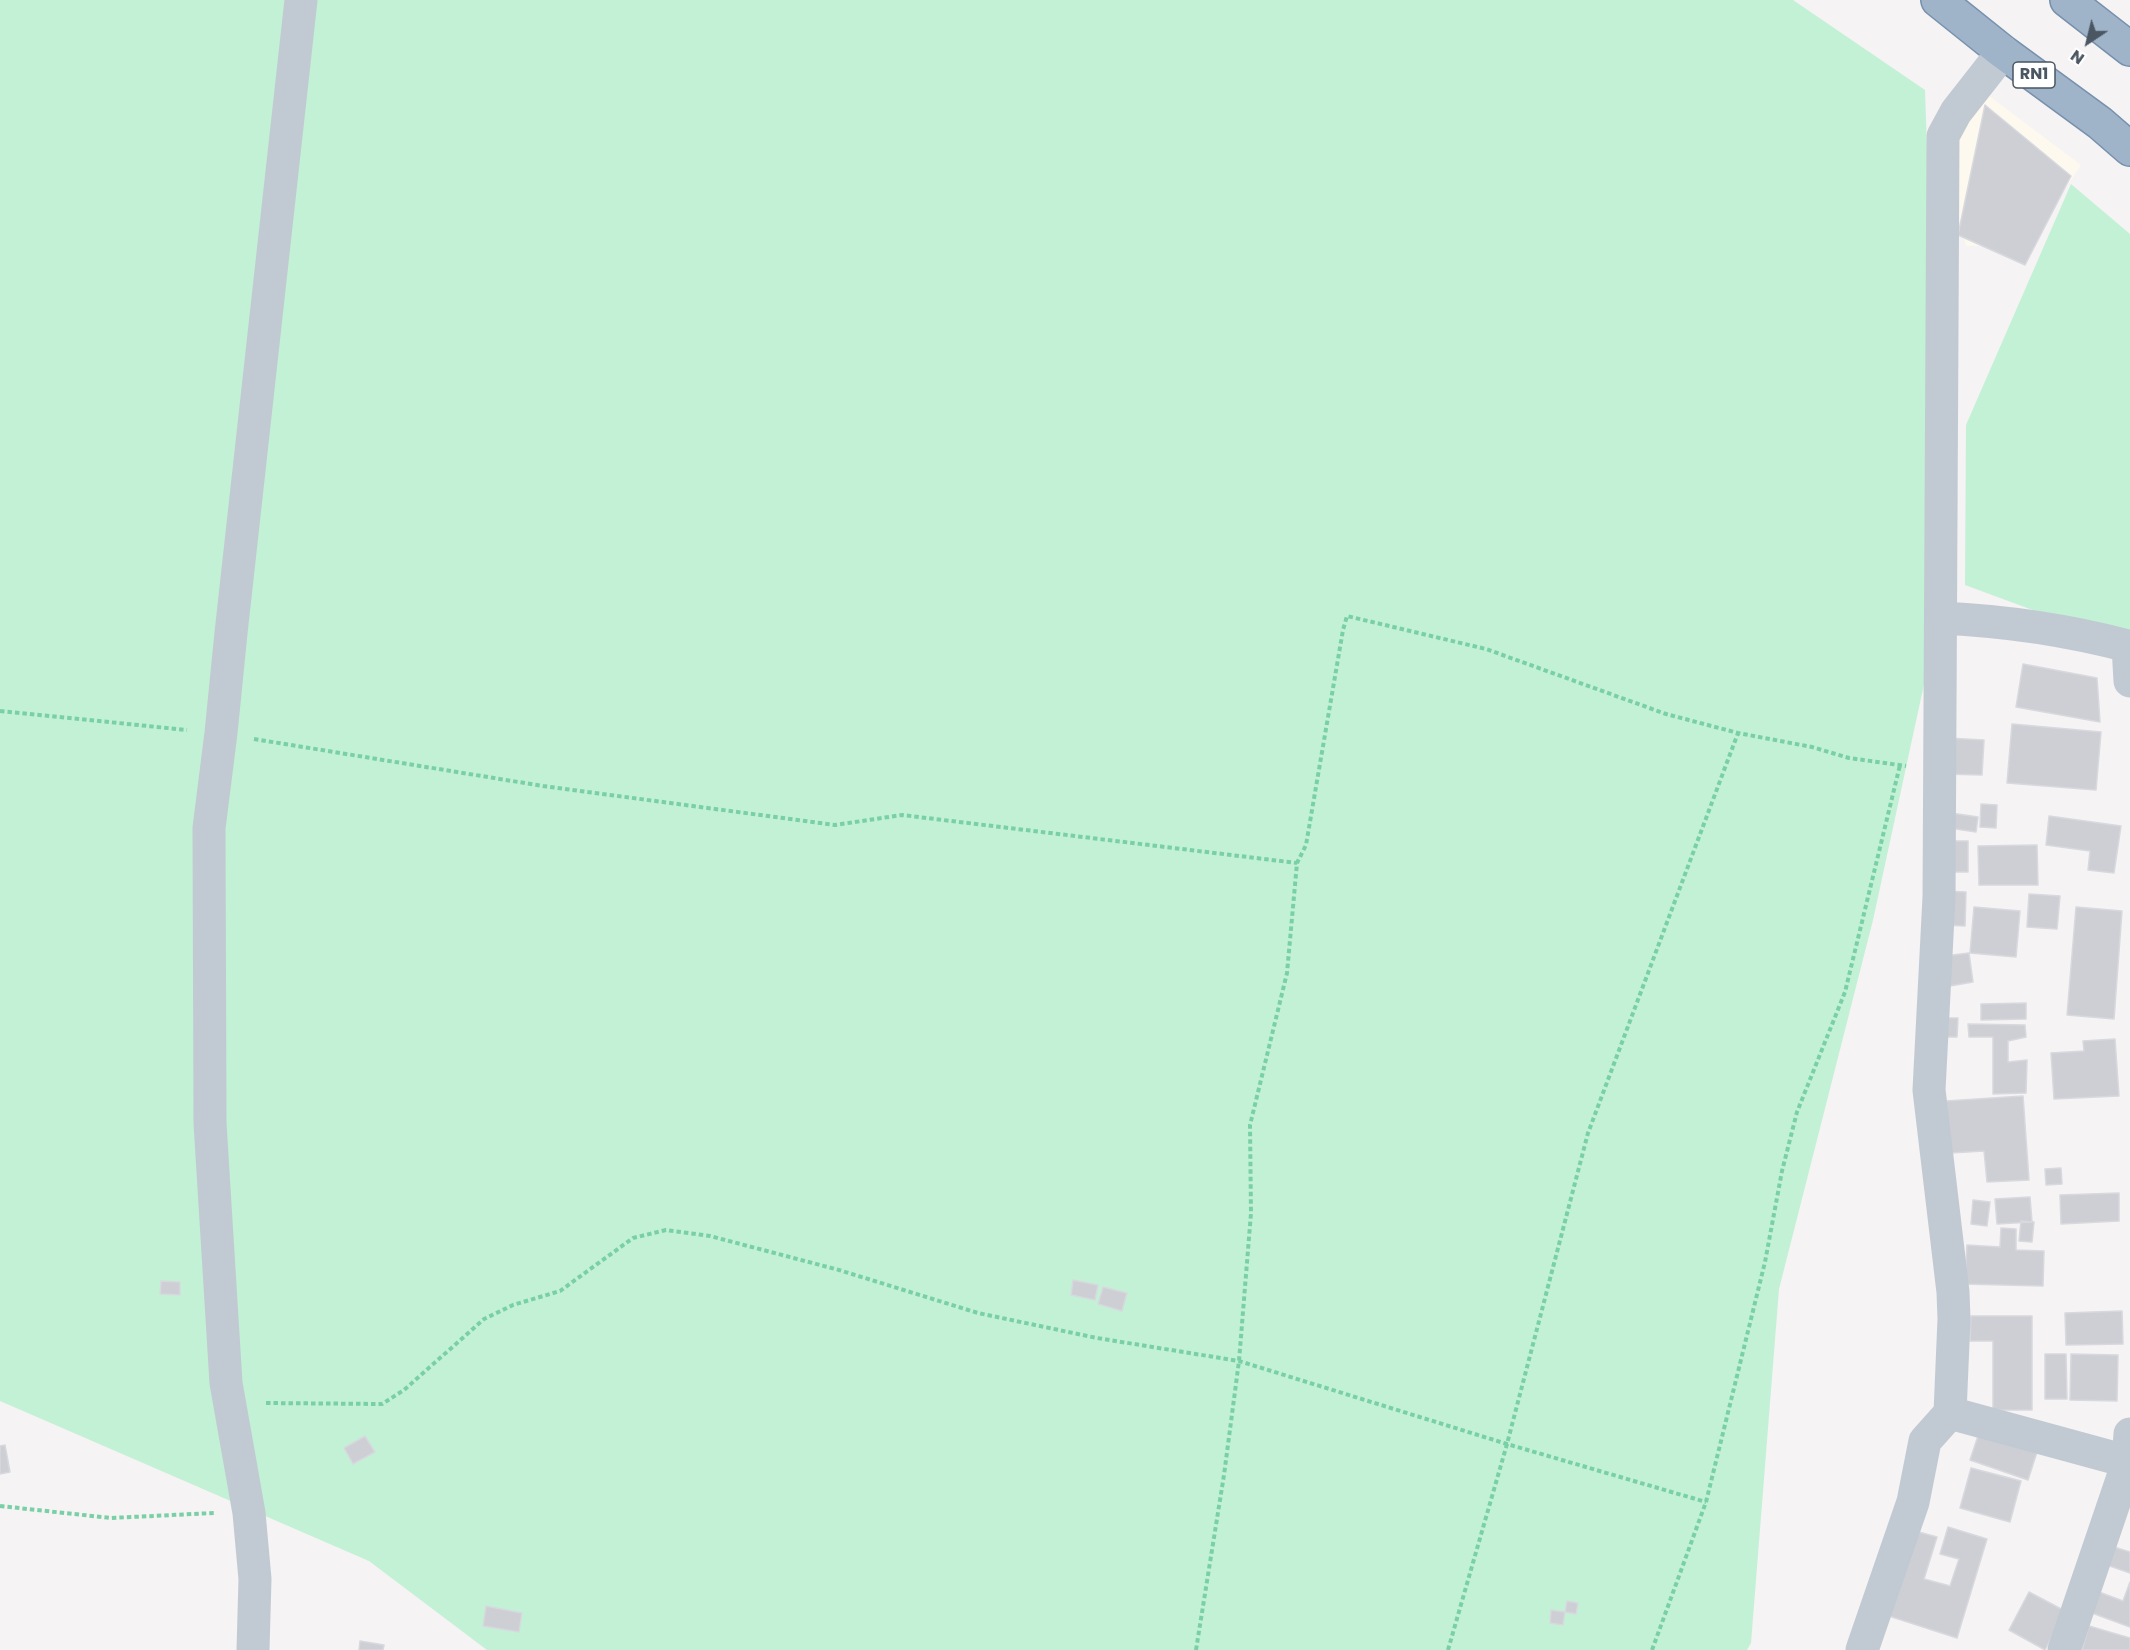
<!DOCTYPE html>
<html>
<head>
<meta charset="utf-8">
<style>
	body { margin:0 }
	#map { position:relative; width:2130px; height:1650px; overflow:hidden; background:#f5f3f3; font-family:Poppins,sans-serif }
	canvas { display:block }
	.north { position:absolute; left:2058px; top:12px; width:60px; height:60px; -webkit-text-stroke:4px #fff; paint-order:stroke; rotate:215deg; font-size:16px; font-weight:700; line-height:24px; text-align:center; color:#4a5661 }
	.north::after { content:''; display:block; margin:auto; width:21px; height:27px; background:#4a5661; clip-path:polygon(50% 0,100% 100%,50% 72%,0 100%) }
</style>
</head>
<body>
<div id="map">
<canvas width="2130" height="1650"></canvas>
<div class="north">N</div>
</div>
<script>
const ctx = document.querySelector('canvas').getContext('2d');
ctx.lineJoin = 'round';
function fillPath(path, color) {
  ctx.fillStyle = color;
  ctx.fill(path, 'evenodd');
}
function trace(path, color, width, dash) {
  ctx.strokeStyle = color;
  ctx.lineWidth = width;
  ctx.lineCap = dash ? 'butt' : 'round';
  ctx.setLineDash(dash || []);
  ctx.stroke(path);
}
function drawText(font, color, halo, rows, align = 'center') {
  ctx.font = font + ' Poppins,sans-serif';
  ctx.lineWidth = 4.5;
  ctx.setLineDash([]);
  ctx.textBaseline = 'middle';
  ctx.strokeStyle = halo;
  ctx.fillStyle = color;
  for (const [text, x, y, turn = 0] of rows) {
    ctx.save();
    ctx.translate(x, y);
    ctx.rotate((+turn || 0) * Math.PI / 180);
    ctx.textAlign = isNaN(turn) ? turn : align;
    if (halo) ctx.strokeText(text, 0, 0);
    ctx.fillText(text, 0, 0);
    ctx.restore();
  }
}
const commercial = new Path2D(`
	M1976 86 2081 165 2028 245 1966 246 1944 158Z`);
const green = new Path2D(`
	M0 0H1793L1925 90 1942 601 1873 920 1779 1289 1751 1643 1747 1650H487L369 1561 0 1401Z
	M2071 184 2130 234V646L1965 585 1966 425Z`);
const building = new Path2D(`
	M1985 105 2071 176 2025 265 1958 235Z
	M2023 664 2097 678 2100 722 2016 707Z
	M2012 724 2101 732 2096 790 2007 783Z
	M1947 738 1984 740 1982 775 1945 774Z
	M1981 804 1997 805 1996 828 1980 827Z
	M1951 813 1978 817 1976 832 1949 828Z
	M2049 816 2121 826 2114 873 2088 870 2090 851 2046 845Z
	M1951 841H1968V872H1951Z
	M2037 845 2038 885H1979L1978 846Z
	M1945 891 1966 892 1965 926 1944 925Z
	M2029 894 2060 896 2057 929 2027 927Z
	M1974 907 2020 911 2016 957 1970 953Z
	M2076 907 2122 911 2114 1019 2067 1015Z
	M1969 953 1973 982 1950 986 1945 956Z
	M2026 1003V1019L1981 1020V1004Z
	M1941 1018H1958L1957 1037H1941Z
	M1968 1024 2025 1025 2026 1037 2008 1041V1062L2027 1060 2026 1093 1993 1094V1037H1969Z
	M2115 1039 2119 1096 2054 1099 2051 1053 2084 1051 2083 1041Z
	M2023 1096 2029 1180 1987 1182 1984 1151 1950 1153 1946 1101Z
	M2061 1168 2062 1184 2046 1185 2045 1169Z
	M2119 1193V1221L2061 1224 2060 1195Z
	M2030 1197 2032 1222 1997 1224 1995 1199Z
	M1973 1200 1990 1202 1987 1226 1971 1224Z
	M2021 1221 2034 1222 2032 1242 2019 1241Z
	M2001 1228 2016 1229V1250L2044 1251 2043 1286 1965 1284 1967 1245 2000 1247Z
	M1073 1280 1098 1285 1095 1300 1071 1295Z
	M161 1281 180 1282V1295L160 1294Z
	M1103 1287 1127 1293 1122 1311 1098 1304Z
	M2122 1311 2123 1344 2066 1345 2065 1313Z
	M1971 1316H2032V1410H1993V1341H1970Z
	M2045 1354H2066L2067 1399H2045Z
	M2071 1354 2118 1355 2117 1401 2070 1400Z
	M1980 1430 2038 1449 2028 1480 1970 1460Z
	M365 1436 375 1452 353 1464 344 1448Z
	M5 1445 10 1472 0 1474V1446Z
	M1971 1468 2021 1481 2010 1522 1960 1508Z
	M1948 1527 1987 1539 1957 1638 1889 1616 1915 1531 1937 1537 1924 1579 1950 1586 1959 1559 1940 1554Z
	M2111 1546 2130 1552V1573L2104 1564Z
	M2130 1582V1627L2092 1613 2099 1592 2123 1601Z
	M2029 1592 2065 1611 2045 1650 2009 1630Z
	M1567 1601 1578 1603 1576 1614 1565 1612Z
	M486 1606 522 1613 519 1632 483 1626Z
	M1551 1610 1565 1612 1563 1625 1550 1623Z
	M2089 1626 2130 1638V1650H2082Z
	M360 1641 384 1645 383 1650H359Z`);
const path = new Path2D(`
	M0 711 187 730
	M254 739 543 786 835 825 902 815 1297 863
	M266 1403 382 1404 404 1390 484 1319 513 1305 560 1291 633 1238 666 1230 710 1236 839 1270 978 1313 1097 1338 1239 1361 1507 1444 1706 1502
	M0 1506 111 1518 214 1513
	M1196 1650 1224 1475 1239 1361 1251 1213 1250 1125 1287 973 1297 863 1306 845 1343 630 1347 616 1486 649 1666 714 1738 733 1812 747 1849 758 1906 766
	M1448 1650 1507 1444 1588 1133 1738 733
	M1652 1650 1706 1502 1765 1262 1782 1171 1797 1112 1845 992 1900 765`);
const minor = new Path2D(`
	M1942 618C2005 621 2067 630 2128 646L2130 681
	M1950 1413 2130 1462
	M253 1650 255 1579 249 1513 226 1383 210 1123 209 828 221 733 231 633 301 0
	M1862 1650 1913 1502 1925 1441 1950 1413 1954 1319 1953 1292 1929 1090 1939 897 1943 136 1956 112 2003 52
	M2064 1650 2128 1462 2130 1434`);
const trunk = new Path2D(`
	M1938 0 2003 52 2100 123 2130 149
	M2067 0 2130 49`);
const shields = [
	[2034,75,42]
];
const shieldNames = [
	["RN1",2034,75]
];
fillPath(commercial, '#fdf9ef');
fillPath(green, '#c3f1d5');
fillPath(building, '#cdcfd5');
trace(building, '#d7d9de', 1.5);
trace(trunk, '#7690ad', 36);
trace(path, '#7ad0a6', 4, [4.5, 3]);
trace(minor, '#c1cad2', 33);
trace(trunk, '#9fb4c9', 33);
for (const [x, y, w] of shields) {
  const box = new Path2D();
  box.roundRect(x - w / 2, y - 13, w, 26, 4.5);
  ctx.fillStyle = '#fff';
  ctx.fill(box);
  trace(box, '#4a5661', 1.5);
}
drawText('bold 16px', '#4a5661', null, shieldNames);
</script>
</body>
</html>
